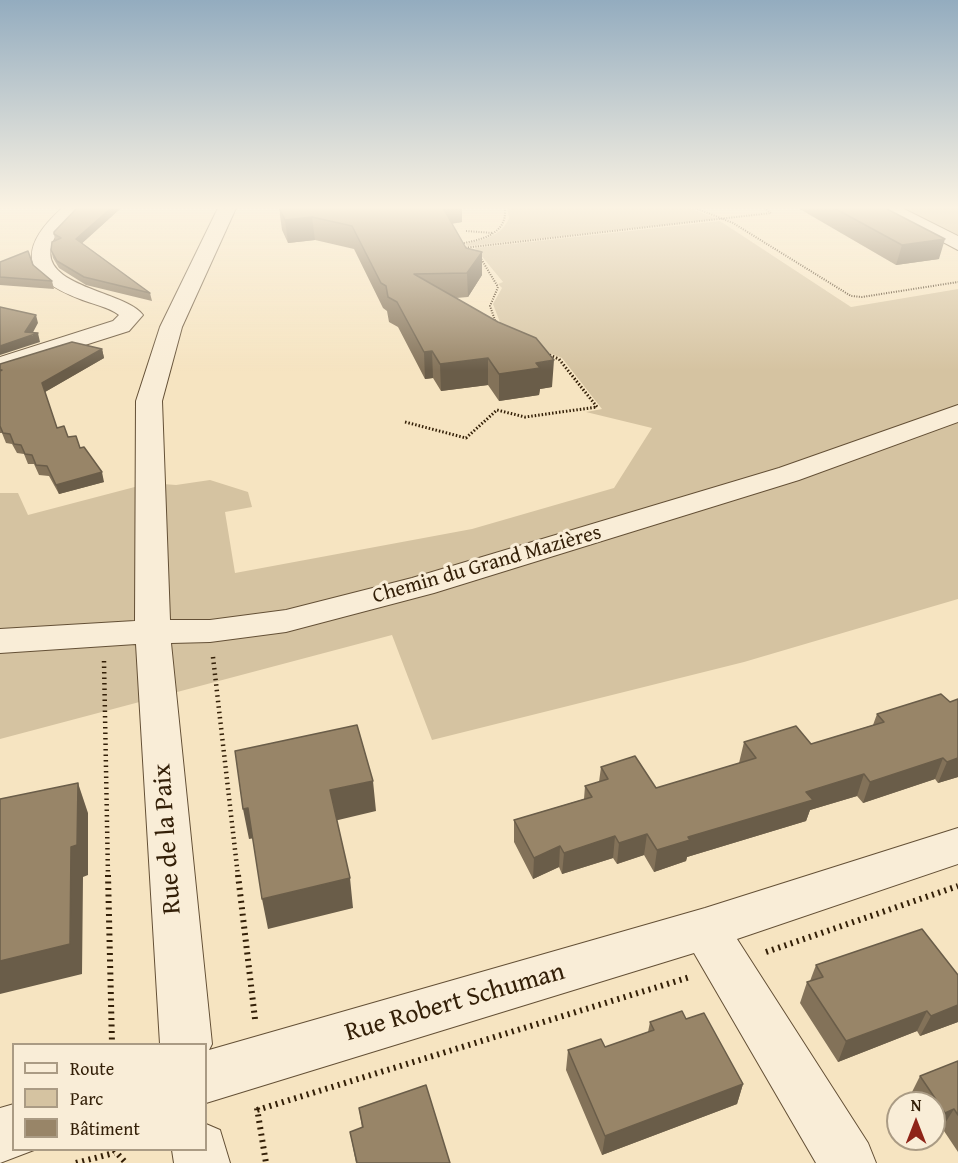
<!DOCTYPE html>
<html>
<head>
<meta charset="utf-8">
<style>
	body { margin:0 }
	#map { position:relative; width:958px; height:1163px; overflow:hidden; background:#f6e4c1; font-family:"Gentium Book Plus",serif }
	canvas { display:block }
	.legend { position:absolute; left:12px; top:1043px; width:195px; height:108px; box-sizing:border-box; background:#f9edd7; border:2px solid #aa9b84; margin:0; padding:8px 10px; list-style:none; font-size:18px; color:#331f07 }
	.legend li { display:flex; align-items:center; gap:12px; height:30px }
	.legend b { width:30px; border:2px solid #aa9b84 }
	.north { position:absolute; left:886px; top:1091px; width:60px; height:60px; box-sizing:border-box; background:#f9edd7; border:2px solid #aa9b84; border-radius:50%; rotate:0deg; font-size:16px; font-weight:700; line-height:24px; text-align:center; color:#331f07 }
	.north::after { content:''; display:block; margin:auto; width:21px; height:27px; background:#8f2418; clip-path:polygon(50% 0,100% 100%,50% 72%,0 100%) }
</style>
</head>
<body>
<div id="map">
<canvas width="958" height="1163"></canvas>
<ul class="legend">
<li><b style="height:8px;background:#f9edd7"></b>Route</li>
<li><b style="height:16px;background:#d5c3a1"></b>Parc</li>
<li><b style="height:16px;background:#988568"></b>Bâtiment</li>
</ul>
<div class="north">N</div>
</div>
<script>
const ctx = document.querySelector('canvas').getContext('2d');
ctx.lineJoin = 'round';
function fillPath(path, color) {
  ctx.fillStyle = color;
  ctx.fill(path, 'evenodd');
}
function trace(path, color, width, dash) {
  ctx.strokeStyle = color;
  ctx.lineWidth = width;
  ctx.lineCap = dash ? 'butt' : 'round';
  ctx.setLineDash(dash || []);
  ctx.stroke(path);
}
function drawText(font, color, halo, rows, align = 'center') {
  ctx.font = font + ' "Gentium Book Plus",serif';
  ctx.lineWidth = 6;
  ctx.setLineDash([]);
  ctx.textBaseline = 'middle';
  ctx.strokeStyle = halo;
  ctx.fillStyle = color;
  for (const [text, x, y, turn = 0] of rows) {
    ctx.save();
    ctx.translate(x, y);
    ctx.rotate((+turn || 0) * Math.PI / 180);
    ctx.textAlign = isNaN(turn) ? turn : align;
    if (halo) ctx.strokeText(text, 0, 0);
    ctx.fillText(text, 0, 0);
    ctx.restore();
  }
}
const green = new Path2D(`
	M507 208H690L717 219 468 246 465 244C483 240 502 236 509 218Z
	M888 208H958V244Z
	M720 221 851 307 958 289V599L744 662 432 740 392 635 0 739V493H18L28 515 150 483 176 485 210 480 248 492 252 507 225 512 235 573 472 529 614 488 652 428 586 412 602 409 562 358 534 347 501 325 493 304 502 288 498 284 503 282 475 248Z`);
const pathFar3 = new Path2D(`
	M695 208 733 223 851 296 862 297 958 282
	M466 231 493 233
	M459 244C480 240 507 235 505 209
	M463 248 771 213 764 208
	M480 257 498 287 490 306 496 323`);
const pathFar2 = new Path2D(`
	M496 322 497 324
	M405 422 466 438 497 410 525 417 597 407 559 359 547 354`);
const pathFar1 = new Path2D(`
	M213 657 238 876
	M104 661 108 876`);
const path = new Path2D(`
	M108 875 112 1044
	M238 875 255 1019
	M766 952 958 886
	M257 1108 266 1163
	M257 1110 690 977
	M114 1150 126 1163
	M76 1163 114 1153`);
const minor = new Path2D(`
	M62 208H82C73 221 57 228 52 244 37 287 126 291 143 315L129 331 0 372V357L113 321 119 315C109 307 92 304 80 299 22 277 17 249 62 208Z
	M218 208H236L182 327 162 401 170 620H210L286 610 412 578 779 468 958 405V422L799 480 434 593 286 632 210 642 171 643 212 1044 209 1050 705 908 958 828V864L737 939 868 1143 876 1163H816L694 953 206 1103V1044H160L136 644 0 653V629L135 621 136 401 160 327Z
	M879 208H902L958 236V250Z
	M14 1104V1150H34L0 1163V1108Z
	M206 1124 220 1130 230 1163H174L172 1150H206Z`);
const wall = new Path2D(`
	M121 208 82 243 150 293 152 301 86 285 59 268 53 258 51 250 55 240 54 234Z
	M279 208 462 222 451 224 482 275 468 297 456 298 552 387 540 389 539 395 499 401 488 385 441 391 433 378 425 379 398 327 389 322 387 311 383 308 354 249 315 240 288 243 282 230Z
	M798 208H885L939 259 896 265Z
	M0 262 33 265 52 281 54 289 0 285Z
	M102 349 104 358 45 392 57 428 80 448 104 482 59 494 49 476 39 475 34 464H28L24 454 17 453 12 444 6 443 2 433H0V364Z
	M941 694 958 777 938 783 935 779 863 803 857 796 810 810 806 821 687 857 686 861 654 872 644 855 617 864 613 858 562 874 559 867 533 879 514 842V820L584 799 585 786 599 782 601 767 656 788 739 763 744 742 811 744 873 725 877 714Z
	M816 965 958 975V1022L920 1036 917 1031 838 1062 800 1003 807 982 810 981Z
	M686 1019 743 1084 737 1104 602 1155 566 1070 568 1050 605 1047 648 1032 650 1022Z
	M958 1061V1152L942 1128 934 1132V1103H914L910 1096 920 1076Z
	M359 1108 450 1163H356L350 1132 362 1128Z`);
const shadedWall = new Path2D(`
	M111 208H121L78 247 76 239Z
	M440 208H462V222L440 225Z
	M312 217 315 240 288 243 285 220Z
	M945 239 939 259 896 265 902 245Z
	M482 252V275L468 297 467 273Z
	M36 315 38 323 31 336 38 333 40 342 0 355V346L25 332Z
	M102 349 104 358 45 392 42 383Z
	M432 351 433 378 425 379 424 352Z
	M488 358V385L441 391 440 364Z
	M554 360 552 387 540 389 539 395 499 401V374L536 363Z
	M102 472 104 482 59 494 56 485Z
	M943 758 935 779 863 803 870 782Z
	M958 758V777L938 783 947 762Z
	M864 774 857 796 810 810 806 821 687 857 686 861 654 872 657 850 688 837 806 792Z
	M373 781 376 811 334 821 330 790Z
	M78 783 88 813V875L83 877 82 974 0 994V961L71 847Z
	M248 808 255 838 249 839 243 809Z
	M647 834 644 855 617 864 619 843Z
	M615 836 613 858 562 874 564 853Z
	M560 846 559 867 533 879 534 858Z
	M350 878 353 908 268 929 262 899Z
	M958 1005V1022L920 1036 931 1016Z
	M927 1011 917 1031 838 1062 846 1041Z
	M743 1084 737 1104 602 1155 605 1136Z
	M954 1109 942 1128 934 1132 945 1113Z`);
const building = new Path2D(`
	M77 208H111L76 239 150 293 84 277 57 261 51 250 52 242 61 238 54 234V232Z
	M279 208H443L466 248 482 252 467 273 414 274 498 322 536 338 554 360 536 363 540 368 499 374 488 358 440 364 432 351 424 352 397 302 388 297 386 286 381 283 352 226 312 217 285 220Z
	M834 208H885L945 239 902 245Z
	M28 251 33 265 52 281 0 277V262Z
	M0 307 36 315 25 332 38 333 0 346Z
	M72 342 102 349 42 383 57 428 64 426 68 437 76 436 80 448 84 447 102 472 56 485 47 466 36 465 32 455 25 454 21 445 14 444 10 434 3 433 0 426V371L2 370H0V364Z
	M941 694 950 702 958 699V758L947 762 943 758 870 782 864 774 806 792 813 800 688 837 690 840 657 850 647 834 619 843 615 836 564 853 560 846 534 858 514 820 592 797 585 786 608 779 601 767 635 756 656 788 756 758 744 742 796 726 811 744 884 722 877 714Z
	M357 725 373 781 330 790 350 878 262 899 248 808 243 809 235 751Z
	M78 783 77 845 71 847 70 944 0 961V799Z
	M922 929 958 975V1005L931 1016 927 1011 846 1041 807 982 823 977 816 965Z
	M682 1011 686 1019 704 1013 743 1084 605 1136 568 1050 601 1039 605 1047 654 1030 650 1022Z
	M958 1061V1115L954 1109 945 1113 920 1076Z
	M426 1085 450 1163H357L350 1132 363 1127 359 1108Z`);
const streetNames = [
	["Chemin du Grand Mazières",487,565,-16]
];
const nearStreetnames = [
	["Rue de la Paix",168,839,-94],
	["Rue Robert Schuman",455,1003,-16]
];
fillPath(green, '#d5c3a1');
trace(minor, '#645036', 2);
trace(pathFar3, '#331f07', 2, [1, 1.5]);
trace(pathFar2, '#331f07', 3, [1.5, 2]);
trace(pathFar1, '#331f07', 4.5, [1.5, 4]);
trace(path, '#331f07', 6, [2, 4.5]);
fillPath(minor, '#f9edd7');
fillPath(wall, '#837259');
fillPath(shadedWall, '#6a5d49');
fillPath(building, '#988568');
trace(building, '#6a5d49', 1.5);
const sky = ctx.createLinearGradient(0, 0, 0, 371);
sky.addColorStop(0, '#93acbf');
sky.addColorStop(0.56, '#fbf3e3');
sky.addColorStop(1, '#fbf3e300');
ctx.fillStyle = sky;
ctx.fillRect(0, 0, 958, 371);
drawText('21px', '#331f07', '#f9edd7', streetNames);
drawText('26px', '#331f07', '#f9edd7', nearStreetnames);
</script>
</body>
</html>
